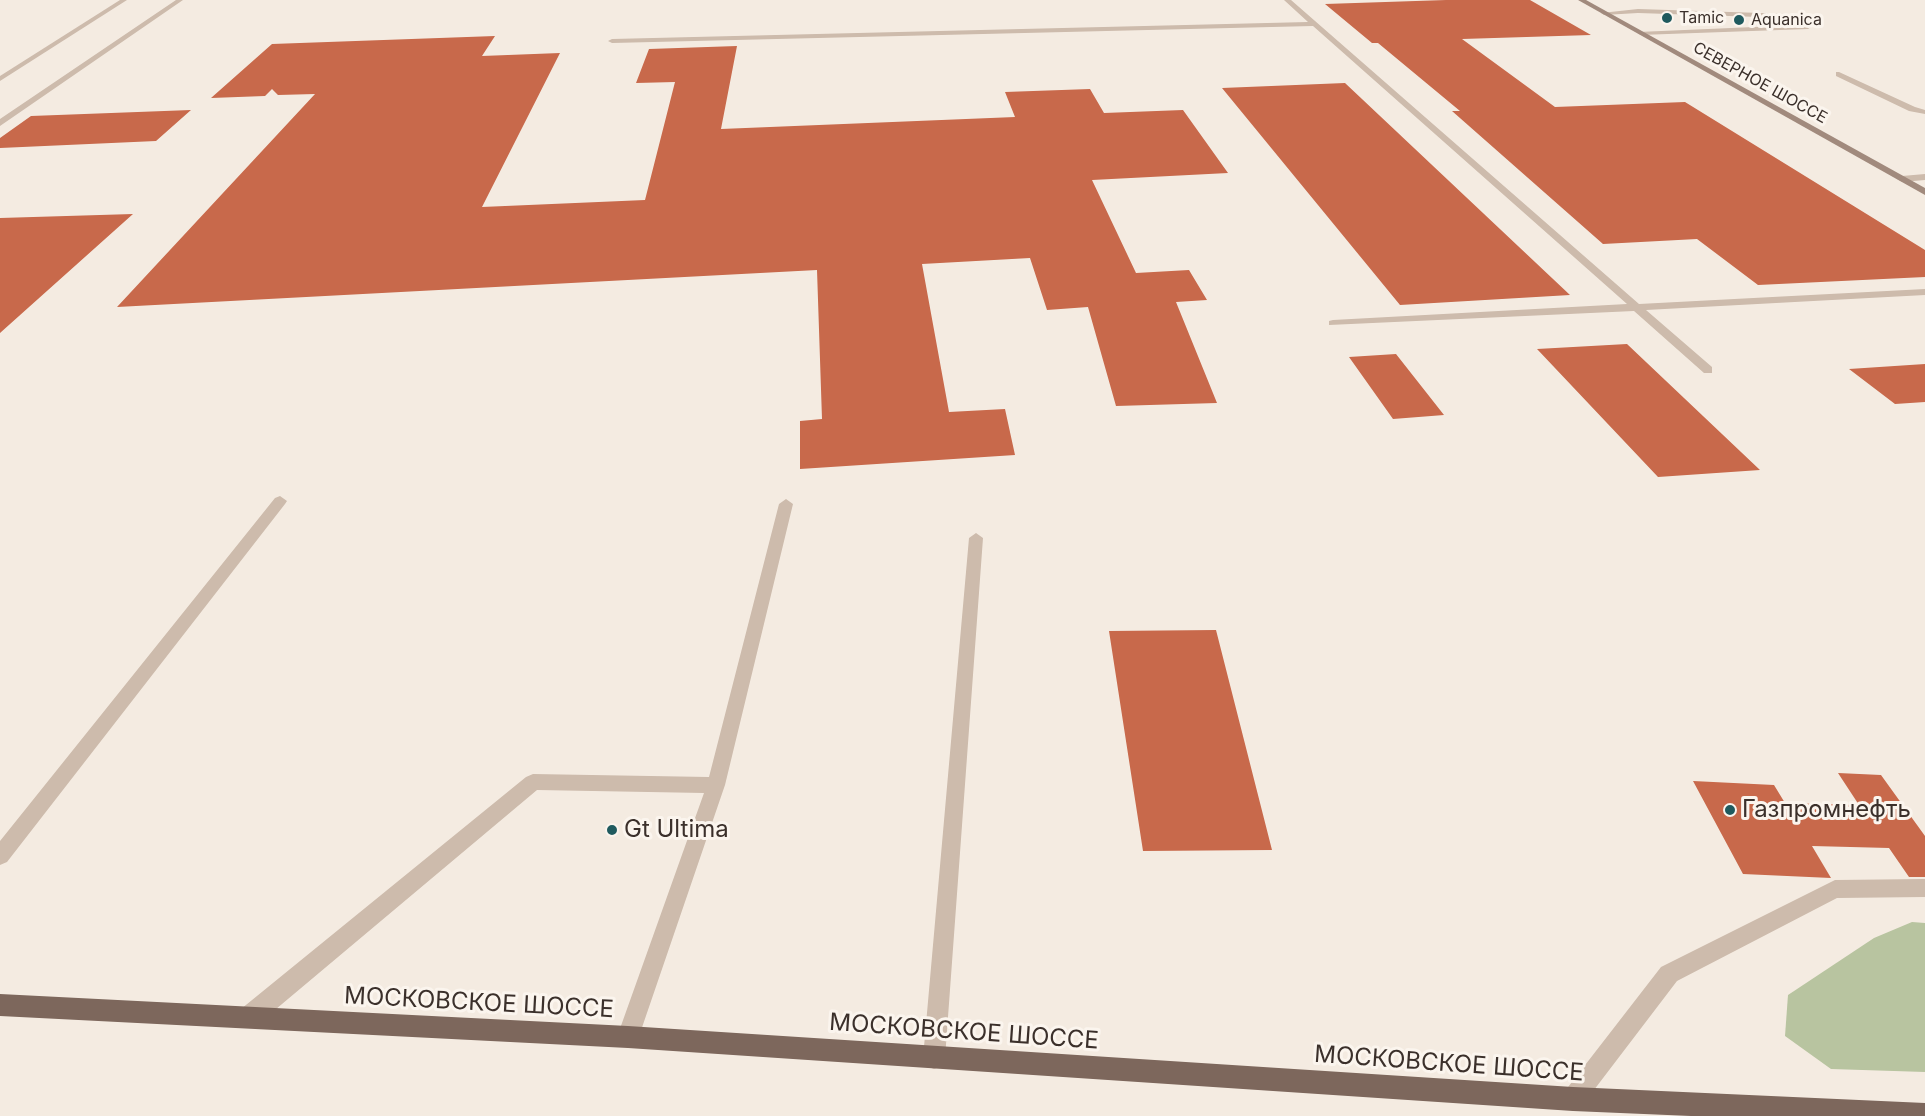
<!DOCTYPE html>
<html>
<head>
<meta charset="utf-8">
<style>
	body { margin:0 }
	canvas { display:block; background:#f4ebe1 }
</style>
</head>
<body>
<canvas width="1925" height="1116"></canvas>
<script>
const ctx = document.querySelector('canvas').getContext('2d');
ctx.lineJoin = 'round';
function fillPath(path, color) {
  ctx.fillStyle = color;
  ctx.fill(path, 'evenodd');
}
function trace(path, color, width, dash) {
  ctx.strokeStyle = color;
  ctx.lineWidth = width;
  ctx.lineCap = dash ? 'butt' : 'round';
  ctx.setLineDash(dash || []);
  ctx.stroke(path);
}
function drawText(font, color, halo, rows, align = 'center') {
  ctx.font = font + ' Inter,sans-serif';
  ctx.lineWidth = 6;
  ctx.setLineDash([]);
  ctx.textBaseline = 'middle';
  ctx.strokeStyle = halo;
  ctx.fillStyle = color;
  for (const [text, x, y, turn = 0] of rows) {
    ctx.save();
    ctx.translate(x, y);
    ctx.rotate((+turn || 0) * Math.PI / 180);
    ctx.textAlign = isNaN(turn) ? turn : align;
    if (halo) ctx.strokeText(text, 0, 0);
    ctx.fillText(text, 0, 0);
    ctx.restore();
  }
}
const green = new Path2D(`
	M1912 922 1925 923V1072L1831 1069 1785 1036 1788 995 1874 938Z`);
const building = new Path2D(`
	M1446 0H1530L1591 35 1462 39 1555 107 1685 102 1925 250V277L1758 285 1697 239 1603 244 1452 111H1460L1378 43H1372L1325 4Z
	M495 36 482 56 560 53 482 207 645 200 675 82 636 83 649 49 737 46 721 129 1015 117 1005 92 1090 89 1104 113 1183 110 1228 173 1092 180 1136 273 1189 270 1207 300 1176 302 1217 403 1116 406 1088 307 1047 310 1030 258 922 264 949 412 1005 409 1015 455 800 469V421L822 419 817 270 117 307 315 94 278 95 272 89 265 96 211 98 272 44Z
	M1345 83 1570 295 1400 305 1222 88Z
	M191 110 156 141 0 148V138L31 116Z
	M133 214 0 333V218Z
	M1627 344 1760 470 1658 477 1537 349Z
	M1396 354 1444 415 1393 419 1349 357Z
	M1925 364V402L1895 404 1849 369Z
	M1216 630 1272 850 1143 851 1109 631Z
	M1838 773 1881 775 1925 836V877H1909L1889 848 1812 846 1831 878 1743 874 1693 781 1774 785 1785 803 1859 805Z`);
const lane = new Path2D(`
	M176 0H183L0 126V119Z
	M1284 0H1291L1639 304 1925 289V295L1646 310 1712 367V373H1704L1634 311 1329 325V321L1333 320 1627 304 1313 26 612 43 608 41 612 39 1308 22Z
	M1638 9 1792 14 1811 27 1808 29 1640 35 1638 32 1801 25 1790 18 1638 13 1604 15 1601 13Z
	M1839 72 1915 107 1925 110V114L1909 111 1836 76V72Z
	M1925 174V180L1902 182 1897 179 1902 176Z
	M280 496 287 501 285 504 7 862 0 865V841L275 498Z
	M786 499 793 504 725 785 636 1045 628 1048 620 1045 617 1037 704 793 537 790 257 1025 249 1028 241 1025 238 1017 241 1009 526 777 533 774 709 777 779 504Z
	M976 533 983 538 945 1058 942 1066 934 1069 926 1066 923 1058 969 538Z
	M1925 879V897L1837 898 1677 981 1581 1107 1573 1111 1565 1107 1561 1099 1565 1091 1661 967 1835 880Z`);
const street = new Path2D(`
	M120 0H127L0 81V76Z`);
const secondary = new Path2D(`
	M1578 0H1586L1925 188V195Z`);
const primary = new Path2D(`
	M0 994 628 1026 1573 1087 1925 1103V1116H1691L1573 1111 628 1048 0 1016Z`);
const markers = [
	[1667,18,6,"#1f5a5e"],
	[1739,20,6,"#1f5a5e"],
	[1730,810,6,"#1f5a5e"],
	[612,830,6,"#1f5a5e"]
];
const farPoinames = [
	["Tamic",1679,18],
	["Aquanica",1751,20]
];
const farStreetnames = [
	["СЕВЕРНОЕ ШОССЕ",1760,83,29]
];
const nearPoinames = [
	["Газпромнефть",1742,810],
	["Gt Ultima",624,830]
];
const nearStreetnames = [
	["МОСКОВСКОЕ ШОССЕ",479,1003,3],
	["МОСКОВСКОЕ ШОССЕ",964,1032,4],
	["МОСКОВСКОЕ ШОССЕ",1449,1064,4]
];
fillPath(green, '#b8c4a0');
fillPath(building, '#c8694b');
fillPath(lane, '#cdbbac');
fillPath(street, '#cdbbac');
fillPath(secondary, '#a18a7d');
fillPath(primary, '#7d675c');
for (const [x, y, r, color] of markers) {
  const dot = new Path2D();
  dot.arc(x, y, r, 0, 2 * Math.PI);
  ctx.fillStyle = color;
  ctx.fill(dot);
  trace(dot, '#fbf5ee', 2);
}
drawText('16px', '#3b302b', '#fbf5ee', farPoinames, 'left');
drawText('16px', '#3b302b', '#fbf5ee', farStreetnames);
drawText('24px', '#3b302b', '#fbf5ee', nearPoinames, 'left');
drawText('24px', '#3b302b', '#fbf5ee', nearStreetnames);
</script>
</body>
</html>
